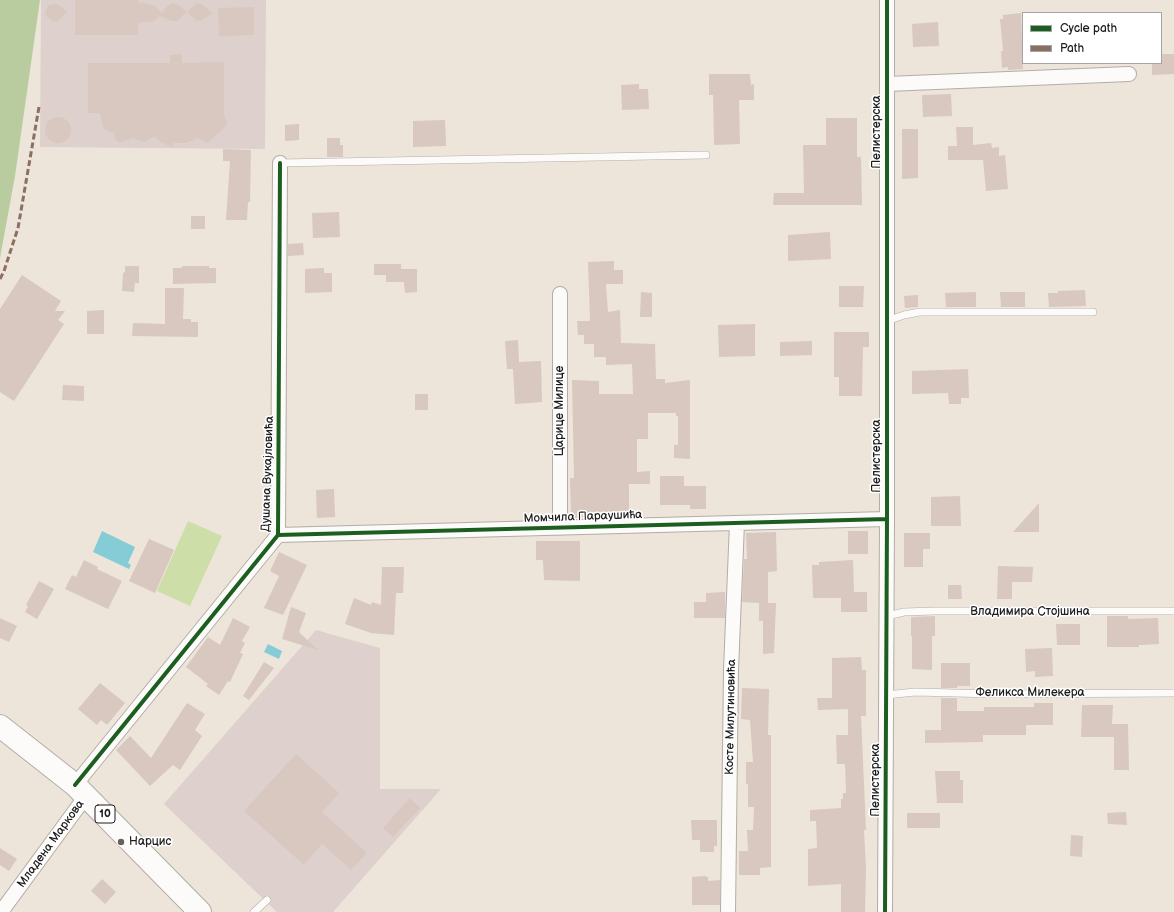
<!DOCTYPE html>
<html>
<head>
<meta charset="utf-8">
<style>
	body { margin:0 }
	#map { position:relative; width:1174px; height:912px; overflow:hidden; background:#ede5d9; font-family:"Balsamiq Sans",sans-serif }
	canvas { display:block }
	.legend { position:absolute; left:1022px; top:12px; width:140px; height:52px; box-sizing:border-box; background:#fff; border:1px solid #a4a4a4; margin:0; padding:5px 7px; list-style:none; font-size:12px; color:#1c1c1c }
	.legend li { display:flex; align-items:center; gap:8px; height:20px }
	.legend b { width:20px; border:1px solid #a4a4a4 }
</style>
</head>
<body>
<div id="map">
<canvas width="1174" height="912"></canvas>
<ul class="legend">
<li><b style="height:5px;background:#1b5e20"></b>Cycle path</li>
<li><b style="height:5px;background:#8d6e63"></b>Path</li>
</ul>
</div>
<script>
const ctx = document.querySelector('canvas').getContext('2d');
ctx.lineJoin = 'round';
function fillPath(path, color) {
  ctx.fillStyle = color;
  ctx.fill(path, 'evenodd');
}
function trace(path, color, width, dash) {
  ctx.strokeStyle = color;
  ctx.lineWidth = width;
  ctx.lineCap = dash ? 'butt' : 'round';
  ctx.setLineDash(dash || []);
  ctx.stroke(path);
}
function drawText(font, color, halo, rows, align = 'center') {
  ctx.font = font + ' "Balsamiq Sans",sans-serif';
  ctx.lineWidth = 3;
  ctx.setLineDash([]);
  ctx.textBaseline = 'middle';
  ctx.strokeStyle = halo;
  ctx.fillStyle = color;
  for (const [text, x, y, turn = 0] of rows) {
    ctx.save();
    ctx.translate(x, y);
    ctx.rotate((+turn || 0) * Math.PI / 180);
    ctx.textAlign = isNaN(turn) ? turn : align;
    if (halo) ctx.strokeText(text, 0, 0);
    ctx.fillText(text, 0, 0);
    ctx.restore();
  }
}
const industrial = new Path2D(`
	M41 0H266L265 149 40 147Z
	M316 630 380 648V789H441L333 912H277L164 804Z`);
const green = new Path2D(`
	M188 521 222 536 190 606 157 591Z`);
const forest = new Path2D(`
	M0 0H40L15 176 0 258Z`);
const water = new Path2D(`
	M102 531 135 547 128 563 131 565 129 569 93 552Z
	M268 644 282 651 279 659 264 652Z`);
const building = new Path2D(`
	M75 0H138V2L154 5 162 13 168 5 172 3 177 4 187 12 177 21H172L160 16 161 15 154 21 138 23V35H75Z
	M197 3 202 4 212 13 202 20 197 21 187 12Z
	M53 4H58L67 12 58 21H53L46 16 45 12 49 5Z
	M254 7V35L219 36 218 8Z
	M1021 13 1023 69 1008 70V67L1002 68 1001 51H1003L1000 19H1003V15Z
	M938 22 939 46 913 47 912 24Z
	M182 54V63L224 62V115L227 122 225 127 207 143 197 138 186 143H173L174 148 160 142 155 136 144 142 133 138 120 143 115 139 114 133 106 130 103 127 100 113H88V63H170V55Z
	M1161 54H1174V74L1152 75V63H1161Z
	M709 74H750L751 85 754 84V100H739L740 144 714 145 713 95H709Z
	M639 84V89H648L649 109 622 110 621 85Z
	M951 94 952 116 923 117 922 95Z
	M45 130a13 13 0 1 1 26 0a13 13 0 1 1-26 0Z
	M826 118H857V157H861L862 205H773L774 193H804L803 145H826Z
	M445 120 446 146 413 147V121Z
	M299 124V140L285 141V125Z
	M956 127H973V145L991 143 992 148 999 147V156L1005 155 1008 189 986 191 983 160H948V146H957Z
	M902 129H918V178L902 179Z
	M327 138H340V145H343V157H327Z
	M223 149 251 150 250 202H248L247 220H226L230 161H223Z
	M339 212 340 237 313 238 312 213Z
	M191 216H205V229H191Z
	M830 232 831 259 788 261V235Z
	M303 243 304 255 288 256V244Z
	M614 261V270H623V284H606L608 312 620 310 621 343 655 344 656 379H665V383L690 380V459L674 458V445H678V416H676V413H648V439H637V472L650 471V484H629V512H588V517L573 518V512H571L570 478H574L572 380 599 381V394H633L632 364 606 365V357H594V344H584V335H578L577 321H590L588 262Z
	M374 264H401V269H417V292L405 293 404 282H386V275H374Z
	M125 266H139V283H135L134 292 122 291 123 273 125 272Z
	M182 266H209V268H216V283L173 284V268H182Z
	M324 268V273H332V292L305 293V269Z
	M22 275 61 301 55 311H65L58 320 64 324 14 401 0 392V309Z
	M839 286H864L863 307H839Z
	M165 288H184L183 319H191V322H198V337L132 336 133 323 165 324Z
	M1085 290 1086 306 1049 307 1048 293H1058V291Z
	M641 292 652 293V317H640Z
	M976 292V307H946L945 293Z
	M1000 292H1025V307H1001Z
	M918 295V307L905 308 904 296Z
	M104 310V334H87V311Z
	M755 324V356L719 357 718 325Z
	M834 332H869V347H863L862 396H839V377H834Z
	M518 340 519 362 541 361 542 402 515 404 513 369H507L505 341Z
	M812 341V355L780 356V342Z
	M968 369 969 398H961V404H949L948 393 912 394V371Z
	M63 385 84 386V401L62 400Z
	M415 394H428V410H415Z
	M660 476H684V486H706V509H690V505H660Z
	M334 489 335 517 317 518 316 490Z
	M960 496 961 526H931V497Z
	M1039 503V532H1013Z
	M848 531H868V554H848Z
	M776 532 777 571 768 572V603H776L774 653 763 654V621H759V603L742 602 744 559H747L746 533Z
	M904 533H930V549H923V567H904Z
	M149 539 174 550 155 593 129 581Z
	M536 541H580V581L544 580 543 560H536Z
	M279 552 307 565 283 615 264 608 279 576 270 571Z
	M84 560 98 567 97 569 122 581 108 609 65 589 72 575 76 577Z
	M853 560 854 592H867V612H841V598H813L812 565H819V562Z
	M998 566 1033 567 1032 582H1012V599H997Z
	M382 567H404L403 593H396L394 635 371 633 345 624 354 598 371 605 372 602 381 605Z
	M39 581 54 589 37 619 25 612 28 606 26 605Z
	M948 585H961L962 599H948Z
	M725 592V618H694V602H706V593Z
	M291 607 306 613 299 632 318 650 282 639Z
	M935 616V636H932V670L912 669V636H911V617Z
	M1107 616H1128V619L1158 618 1159 644 1139 645V647H1107Z
	M0 618 17 626 9 642 0 638Z
	M233 618 250 627 242 641 245 643 240 653 243 654 230 682 228 681 219 695 206 686 208 684 186 667 208 637 220 645Z
	M1056 624H1080V645H1057Z
	M1052 648 1053 676 1035 677V671L1026 672 1025 649Z
	M861 657 862 670H866V716H861L866 830H864L866 869 865 912H841V884L808 886V849L817 848 816 821H810V810L841 808V799H843V793H846L845 764H837L836 735H848V709L818 710 817 698H832V658Z
	M264 662 274 668 249 700 243 696Z
	M941 663H970V686H957V688H941Z
	M100 683 125 703 107 725 101 720 97 725 78 709Z
	M742 688 769 689 768 735H771V867L760 868V875H739V851H748L747 830H753L754 807H748V784H746V762H753L750 720 741 719Z
	M941 698H957V711H984V707H1034V703H1053V725H1026V735H983V742L925 743V730H941Z
	M187 703 205 714 195 730 202 736 180 770 173 765 150 786 116 750 130 736 151 758Z
	M1082 705H1113L1112 724H1128L1129 770H1114V737H1081Z
	M296 754 339 793 322 812 367 853 351 870 322 844 304 865 244 811Z
	M935 771H960V780H963V803H937Z
	M410 798 420 808 393 837 383 828Z
	M1126 812 1127 825 1108 824 1107 813Z
	M907 813H940V828H907Z
	M691 820H717V846H714V852H700V840H692Z
	M1071 835 1083 836 1082 857 1070 856Z
	M0 848 17 859 9 871 0 865Z
	M704 876 708 877V881L720 880V905H692V877Z
	M102 879 116 892 105 904 91 891Z`);
const service = new Path2D(`
	M280 163 706 155
	M887 321 904 315 920 312H1093
	M887 616 904 612 934 611H1174
	M886 695 915 692 995 694 1174 693
	M254 912 267 900`);
const minor = new Path2D(`
	M887 84 1129 74
	M560 294V528
	M278 535 887 519
	M75 785 278 535 280 163
	M1 912 86 796
	M728 912 731 670 737 523
	M885 912 887 519V0`);
const primary = new Path2D(`
	M0 726 75 785 200 912`);
const quiet = new Path2D(`
	M0 279 4 271 18 228 39 107`);
const cycleway = new Path2D(`
	M278 535 887 519
	M75 785 278 535 280 163
	M885 912 887 519V0`);
const markers = [
	[121,842,4,"#65625e"]
];
const shields = [
	[105,814,20]
];
const shieldNames = [
	["10",105,814]
];
const streetNames = [
	["Пелистерска",877,132,-90],
	["Царице Милице",560,411,-90],
	["Пелистерска",877,456,-90],
	["Душана Вукајловића",268,474,-88],
	["Момчила Параушића",583,517,-2],
	["Владимира Стојшина",1030,612],
	["Феликса Милекера",1030,693],
	["Косте Милутиновића",731,717,-89],
	["Пелистерска",876,780,-90],
	["Младена Маркова",51,844,-54]
];
const poiNames = [
	["Нарцис",129,842]
];
fillPath(industrial, '#ded0cd');
fillPath(green, '#cddea9');
fillPath(forest, '#b9cc9f');
fillPath(water, '#85ccd6');
fillPath(building, '#d8c8c0');
trace(service, '#b2ada6', 8);
trace(minor, '#b2ada6', 16);
trace(primary, '#b2ada6', 24);
trace(service, '#fcfbf9', 7);
trace(minor, '#fcfbf9', 14);
trace(primary, '#fcfbf9', 22);
trace(quiet, '#8d6e63', 3, [6, 3]);
trace(cycleway, '#1b5e20', 4);
for (const [x, y, r, color] of markers) {
  const dot = new Path2D();
  dot.arc(x, y, r, 0, 2 * Math.PI);
  ctx.fillStyle = color;
  ctx.fill(dot);
  trace(dot, '#fff', 1.5);
}
for (const [x, y, w] of shields) {
  const box = new Path2D();
  box.roundRect(x - w / 2, y - 9, w, 18, 3);
  ctx.fillStyle = '#fff';
  ctx.fill(box);
  trace(box, '#1c1c1c', 1);
}
drawText('bold 11px', '#1c1c1c', null, shieldNames);
drawText('12px', '#1c1c1c', '#fff', streetNames);
drawText('12px', '#1c1c1c', '#fff', poiNames, 'left');
</script>
</body>
</html>
